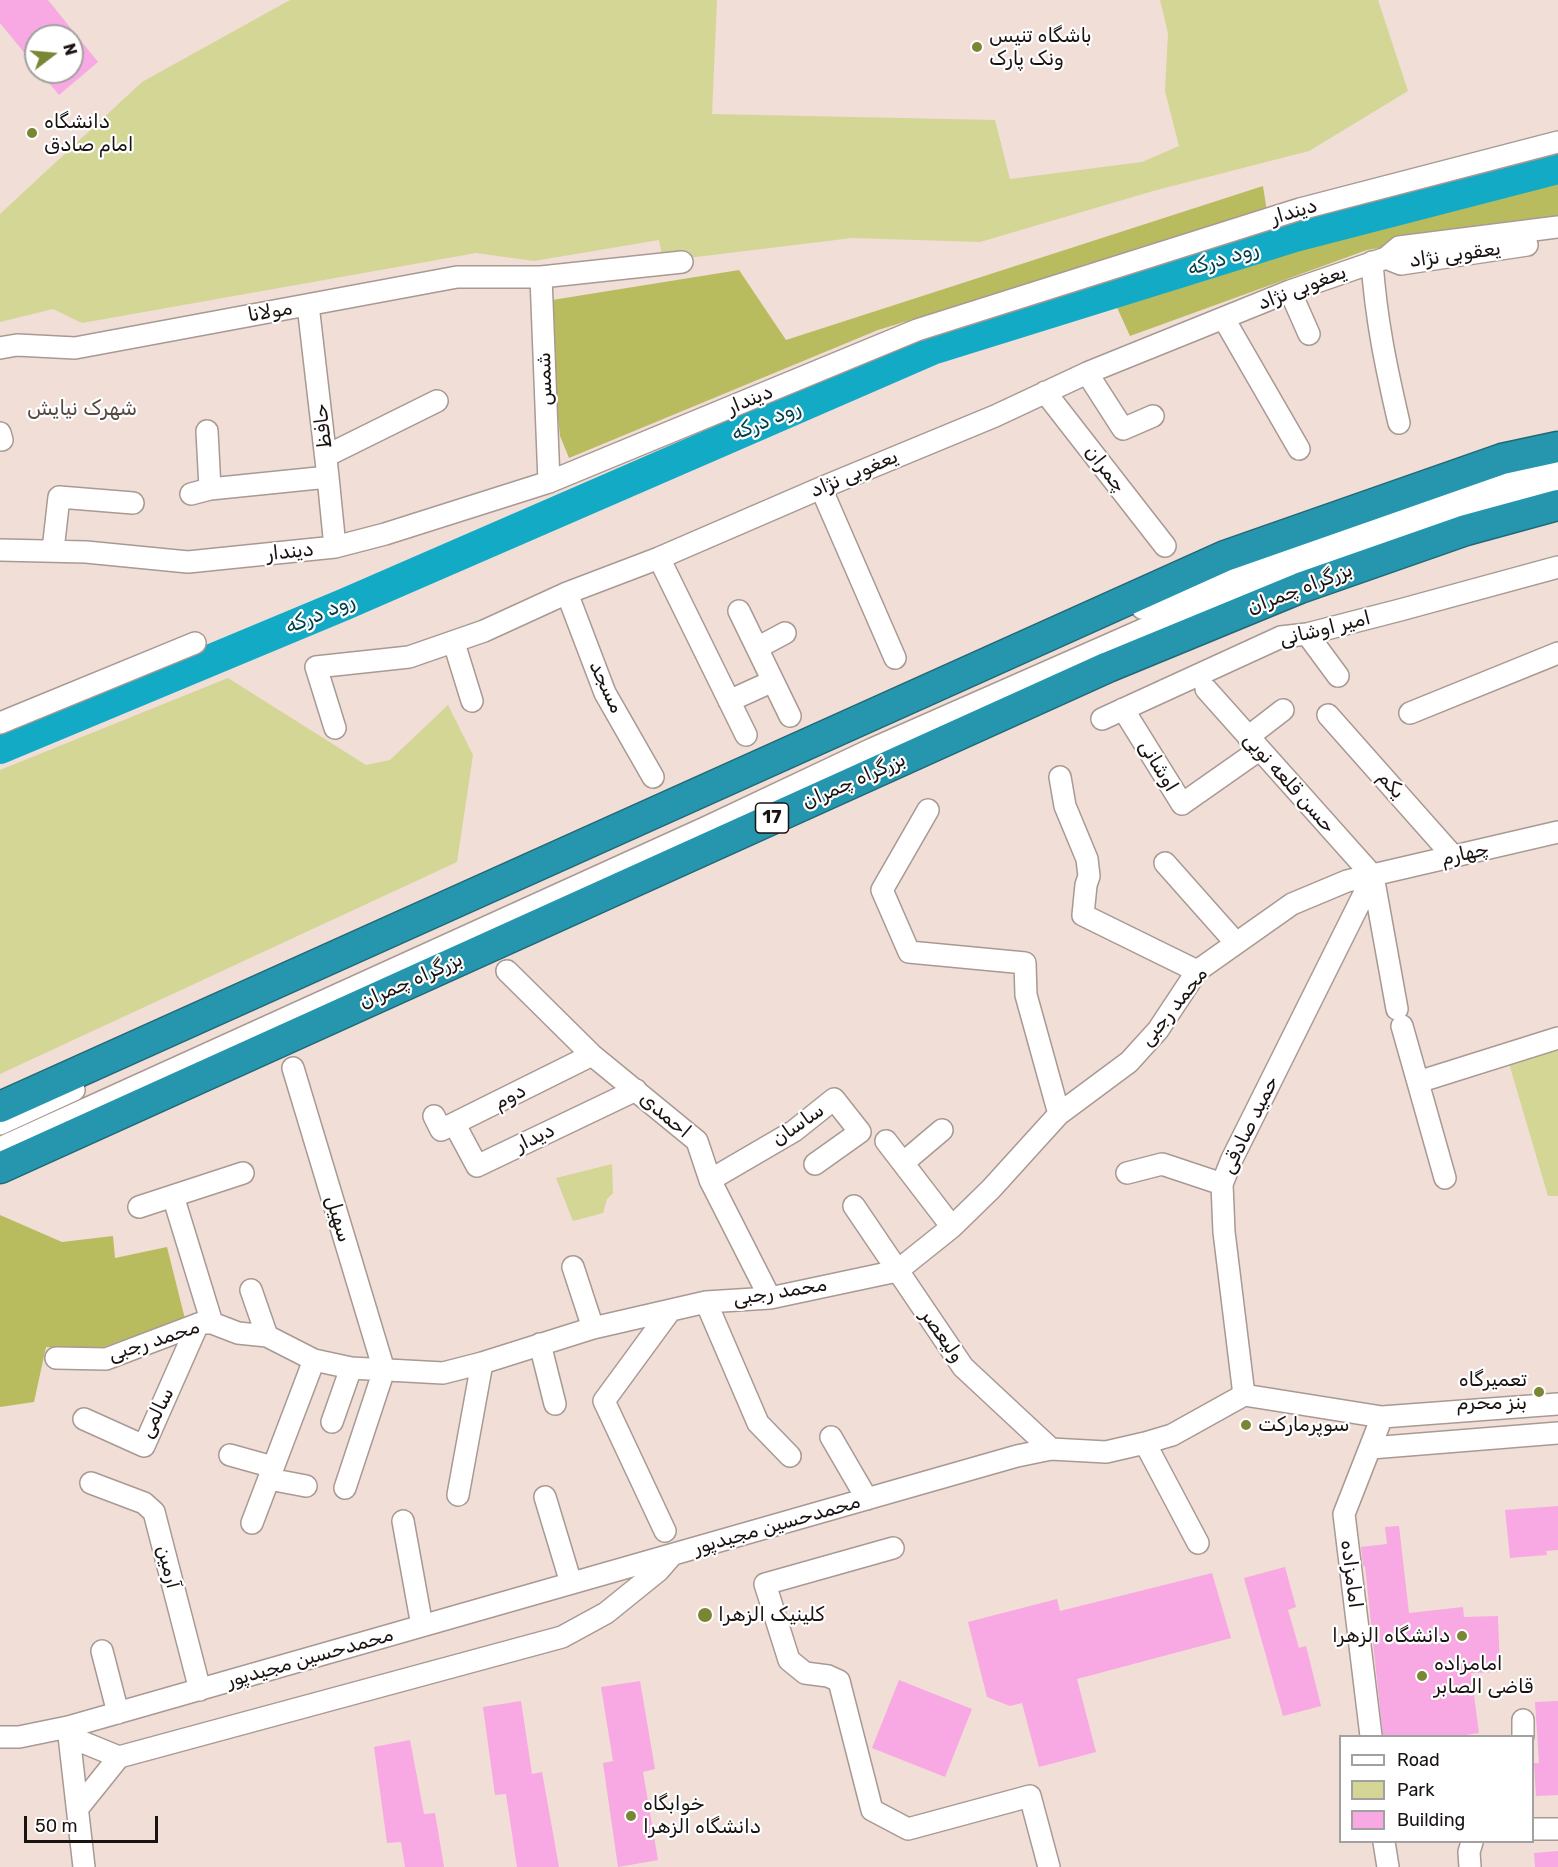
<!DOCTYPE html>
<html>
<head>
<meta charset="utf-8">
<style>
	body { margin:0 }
	#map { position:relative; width:1558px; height:1867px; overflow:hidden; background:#f0ded7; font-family:Rubik,sans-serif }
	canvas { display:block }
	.legend { position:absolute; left:1339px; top:1735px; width:195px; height:108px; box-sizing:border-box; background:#fff; border:2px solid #a3a1a0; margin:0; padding:8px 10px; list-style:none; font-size:18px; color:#191311 }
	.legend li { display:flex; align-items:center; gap:12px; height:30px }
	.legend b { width:30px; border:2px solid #a3a1a0 }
	.north { position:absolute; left:24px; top:24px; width:60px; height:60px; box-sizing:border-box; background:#fff; border:2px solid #a3a1a0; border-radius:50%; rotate:74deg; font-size:16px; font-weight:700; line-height:24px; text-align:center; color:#191311 }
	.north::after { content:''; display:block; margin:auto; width:21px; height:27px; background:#798634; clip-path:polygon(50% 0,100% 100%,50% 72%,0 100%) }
	.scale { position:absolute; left:24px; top:1816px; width:134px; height:27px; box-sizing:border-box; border:3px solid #191311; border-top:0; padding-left:8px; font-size:18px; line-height:21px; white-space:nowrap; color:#191311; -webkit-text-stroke:4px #fff; paint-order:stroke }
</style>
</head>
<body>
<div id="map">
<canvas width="1558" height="1867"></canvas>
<ul class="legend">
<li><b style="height:8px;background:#fff"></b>Road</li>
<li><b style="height:16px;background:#d3d694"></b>Park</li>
<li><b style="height:16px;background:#f8a8e2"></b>Building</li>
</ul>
<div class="north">N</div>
<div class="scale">50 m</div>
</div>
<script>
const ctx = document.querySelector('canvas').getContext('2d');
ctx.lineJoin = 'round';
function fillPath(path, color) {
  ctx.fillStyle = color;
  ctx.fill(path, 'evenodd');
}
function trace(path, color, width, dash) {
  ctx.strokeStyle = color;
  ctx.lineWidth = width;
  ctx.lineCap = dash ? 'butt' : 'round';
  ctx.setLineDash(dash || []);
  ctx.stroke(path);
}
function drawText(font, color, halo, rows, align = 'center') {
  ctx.font = font + ' Rubik,"Noto Naskh Arabic",sans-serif';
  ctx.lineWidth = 4.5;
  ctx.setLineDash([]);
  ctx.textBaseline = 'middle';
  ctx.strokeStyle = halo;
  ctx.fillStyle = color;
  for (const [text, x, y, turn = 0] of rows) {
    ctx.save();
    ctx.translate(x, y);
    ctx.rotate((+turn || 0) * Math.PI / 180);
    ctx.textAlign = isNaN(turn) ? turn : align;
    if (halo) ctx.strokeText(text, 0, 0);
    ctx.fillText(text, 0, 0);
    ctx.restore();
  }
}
const green = new Path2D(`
	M290 0H717L712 114 995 120 1010 179 1142 162 1179 146 1165 91 1168 33 1160 0H1378L1408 91 1309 151 1153 191 980 242 852 238 663 261 659 240 534 261 476 253 82 323 53 309 0 322V214L142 82Z
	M228 678 366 765 390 760 448 705 473 755 457 862 0 1074V770Z
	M1558 1048V1196H1548L1508 1060Z
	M612 1164 613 1193 607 1199 603 1213 573 1221 556 1178Z`);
const forest = new Path2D(`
	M1558 179V220L1367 250 1130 336 1115 303 1406 215Z
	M1263 186 1267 212 878 330 569 458 560 436 546 301 739 270 786 340Z
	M0 1215 62 1242 113 1236 115 1258 167 1247 185 1319 92 1351 46 1347 34 1402 0 1407Z`);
const river = new Path2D(`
	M0 748 343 605 932 349 1295 236 1558 168`);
const building = new Path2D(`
	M0 0H48L98 62 59 95 40 72H72V36H36V67L0 23Z
	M1558 1506V1550L1546 1551 1547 1555 1510 1558 1505 1510Z
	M1399 1526 1409 1613 1463 1607 1464 1617 1498 1616 1500 1672 1471 1673 1479 1733 1452 1737H1383L1365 1566H1363L1361 1547 1387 1544 1385 1527Z
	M1285 1567 1296 1607 1288 1610 1299 1648 1306 1646 1321 1706 1283 1716 1244 1578Z
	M1212 1573 1231 1638 1077 1679 1096 1752 1039 1767 1022 1703 1010 1706 987 1697 968 1622 1057 1599 1060 1611Z
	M899 1680 972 1709 945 1777 872 1748Z
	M640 1681 655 1769 643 1772 658 1860 618 1867 603 1763 613 1761 601 1687Z
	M521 1701 532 1774 542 1772 559 1867H517L506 1794 495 1795 483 1707Z
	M1558 1701V1795L1536 1796 1534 1763H1539L1535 1702Z
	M410 1740 424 1814 435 1813 444 1867H405L401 1842 387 1843 374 1747Z
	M1558 1851V1867H1535L1534 1853Z`);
const minor = new Path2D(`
	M1386 258 1401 264 1527 245
	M1372 262C1376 319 1386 367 1399 423
	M541 277 549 482
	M1290 291 1309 334
	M308 305 328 477 335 547
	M1224 319 1299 449
	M0 348 17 345 75 348 457 277H541L682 262
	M1087 373 1123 429 1153 416
	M1045 392 1165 546
	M207 431 210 489
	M0 433 2 440
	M326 456 437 401
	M821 488 895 658
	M191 494 210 489 328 477
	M0 550 86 552 188 562 335 547 385 534 549 482 917 330 1300 209 1558 142
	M53 550 59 497 133 503
	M659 558 746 735
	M567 593 605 693 653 777
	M1142 608 1291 549 1487 482 1558 465
	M739 611 790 716
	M1307 634 1338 676
	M454 643 472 701
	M757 648 785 633
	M1206 689 1373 876
	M729 701 773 681
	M1123 709 1182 804 1259 750
	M1410 713 1558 653
	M1328 715 1453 856
	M1102 719 1281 637 1307 634 1400 610 1558 567
	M0 723 195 643
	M335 728 316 667 409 657 484 631 567 593 659 558 821 488 995 416 1087 373 1290 291 1386 258 1399 247 1558 227
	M1248 737 1283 710
	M1060 777 1065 806 1087 859 1089 876 1086 885 1083 915 1197 971
	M928 810 882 890 909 952 1025 963 1026 995 1059 1114
	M1165 863 1236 943
	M1373 876 1397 1009
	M507 971 592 1055 697 1141 710 1180 770 1298
	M1402 1026 1445 1178
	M293 1068 384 1370
	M1418 1082 1558 1038
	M434 1116 441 1130 592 1055
	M0 1124 74 1090
	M455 1125 477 1166 636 1090
	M886 1141 952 1227
	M0 1148 707 827 872 749 1142 630 1296 568 1404 529 1511 496 1558 485
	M903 1163 942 1130
	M1127 1173 1162 1164 1222 1184
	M710 1180 794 1131 834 1099 860 1132 815 1164
	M173 1196 212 1323
	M854 1206 963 1367 1051 1449
	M139 1207 243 1173
	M573 1267 593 1328
	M251 1290 267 1336
	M706 1302 758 1423 790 1456
	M540 1344 555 1404
	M56 1358 106 1359 201 1323H212L238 1333 267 1336 314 1360 351 1368 443 1373 482 1363 593 1328 706 1302 770 1298 897 1271 952 1227 991 1189 1059 1114 1129 1062 1158 1030 1197 971 1292 904 1347 881 1558 832
	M1244 1395 1224 1232 1222 1184 1232 1159 1373 876
	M84 1419 144 1446 198 1324
	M332 1422 351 1368
	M831 1437 867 1499
	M1145 1443 1198 1543
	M1371 1448 1558 1433
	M230 1455 273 1467
	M269 1479 306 1486
	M91 1483 144 1503 154 1512 200 1690
	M345 1488 384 1370
	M458 1495 482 1363
	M545 1497 571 1583
	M403 1521 422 1626
	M252 1523 314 1360
	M665 1531 604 1401 670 1311
	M893 1548 765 1584 789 1660 805 1673 828 1676 839 1681 872 1810 908 1829 1030 1796 1049 1867
	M102 1651 118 1713
	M1523 1720V1736
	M68 1727 84 1867
	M1371 1736 1344 1514 1382 1417
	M0 1737H19L68 1727 1017 1456 1051 1449 1106 1452 1145 1443 1172 1435 1244 1395 1382 1417 1558 1404
	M70 1737 119 1757
	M78 1808 119 1757 562 1637 606 1613 658 1571 672 1555
	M1532 1829H1558
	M1384 1842 1388 1867
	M1470 1867 1469 1852 1472 1842`);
const highway = new Path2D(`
	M0 1107 1225 556 1502 459 1558 447
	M0 1168 1108 667 1300 588 1466 530 1558 505`);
const markers = [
	[977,47,6,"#798634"],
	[32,133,6,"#798634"],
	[1539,1392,6,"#798634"],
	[1246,1425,6,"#798634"],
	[705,1615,8,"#798634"],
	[1462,1636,6,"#798634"],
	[1422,1676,6,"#798634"],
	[631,1816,6,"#798634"]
];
const shields = [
	[772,818,33]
];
const shieldNames = [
	["17",772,818]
];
const poiNames = [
	["باشگاه تنیس",989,36],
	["ونک پارک",989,59],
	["دانشگاه",44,122],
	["امام صادق",44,145],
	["تعمیرگاه",1527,1380,"right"],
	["بنز محرم",1527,1403,"right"],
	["سوپرمارکت",1258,1425],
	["کلینیک الزهرا",718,1615],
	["دانشگاه الزهرا",1450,1636,"right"],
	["امامزاده",1434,1664],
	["قاضی الصابر",1434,1687],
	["خوابگاه",643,1804],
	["دانشگاه الزهرا",643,1827]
];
const streetNames = [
	["دیندار",1294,212,-16],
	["یعقوبی نژاد",1455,255,-8],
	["یعغوبی نژاد",1302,288,-21],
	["مولانا",270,312,-10],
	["شمس",545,379,-92],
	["دیندار",750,400,-22],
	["حافظ",323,426,-97],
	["چمران",1105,469,52],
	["یعغوبی نژاد",854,474,-23],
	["دیندار",290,552,-6],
	["بزرگراه چمران",1300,589,-21],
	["امیر اوشانی",1325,629,-14],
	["مسجد",606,687,65],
	["اوشانی",1158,766,59],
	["بزرگراه چمران",854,781,-24],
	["حسن قلعه نویی",1289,783,48],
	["یکم",1391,785,49],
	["چهارم",1465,854,-13],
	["بزرگراه چمران",411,981,-24],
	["محمد رجبی",1174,1007,-51],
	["دوم",510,1097,-27],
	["احمدی",665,1115,40],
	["ساسان",798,1125,-35],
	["حمید صادقی",1250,1125,-64],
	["دیدار",535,1138,-25],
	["سهیل",338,1219,73],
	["محمد رجبی",780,1292,-9],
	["ولیعصر",942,1336,55],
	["محمد رجبی",154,1341,-18],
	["سالمی",157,1413,-64],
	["محمدحسین مجیدپور",777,1525,-16],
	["آرمین",168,1567,76],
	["امامزاده",1351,1574,83],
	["محمدحسین مجیدپور",310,1658,-16]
];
const waterNames = [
	["رود درکه",1223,259,-17],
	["رود درکه",766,421,-23],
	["رود درکه",320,614,-23]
];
const neighbourhoodNames = [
	["شهرک نیایش",82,409]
];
fillPath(green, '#d3d694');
fillPath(forest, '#b9bc5e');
trace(river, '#13aac6', 32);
fillPath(building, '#f8a8e2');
trace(minor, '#a99993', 24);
trace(highway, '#216876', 33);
trace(minor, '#fff', 21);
trace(highway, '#2596ad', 30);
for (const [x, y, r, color] of markers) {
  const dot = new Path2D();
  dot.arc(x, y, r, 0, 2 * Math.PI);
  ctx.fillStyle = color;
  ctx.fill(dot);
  trace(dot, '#fff', 2);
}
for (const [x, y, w] of shields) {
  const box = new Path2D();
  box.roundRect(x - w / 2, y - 15, w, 30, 4.5);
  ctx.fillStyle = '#fff';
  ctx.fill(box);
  trace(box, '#191311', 1.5);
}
drawText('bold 18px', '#191311', null, shieldNames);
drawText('20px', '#191311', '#fff', poiNames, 'left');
drawText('20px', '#191311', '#fff', streetNames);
drawText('italic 21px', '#003d49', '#fff', waterNames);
drawText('21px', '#574843', '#fff', neighbourhoodNames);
</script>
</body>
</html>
